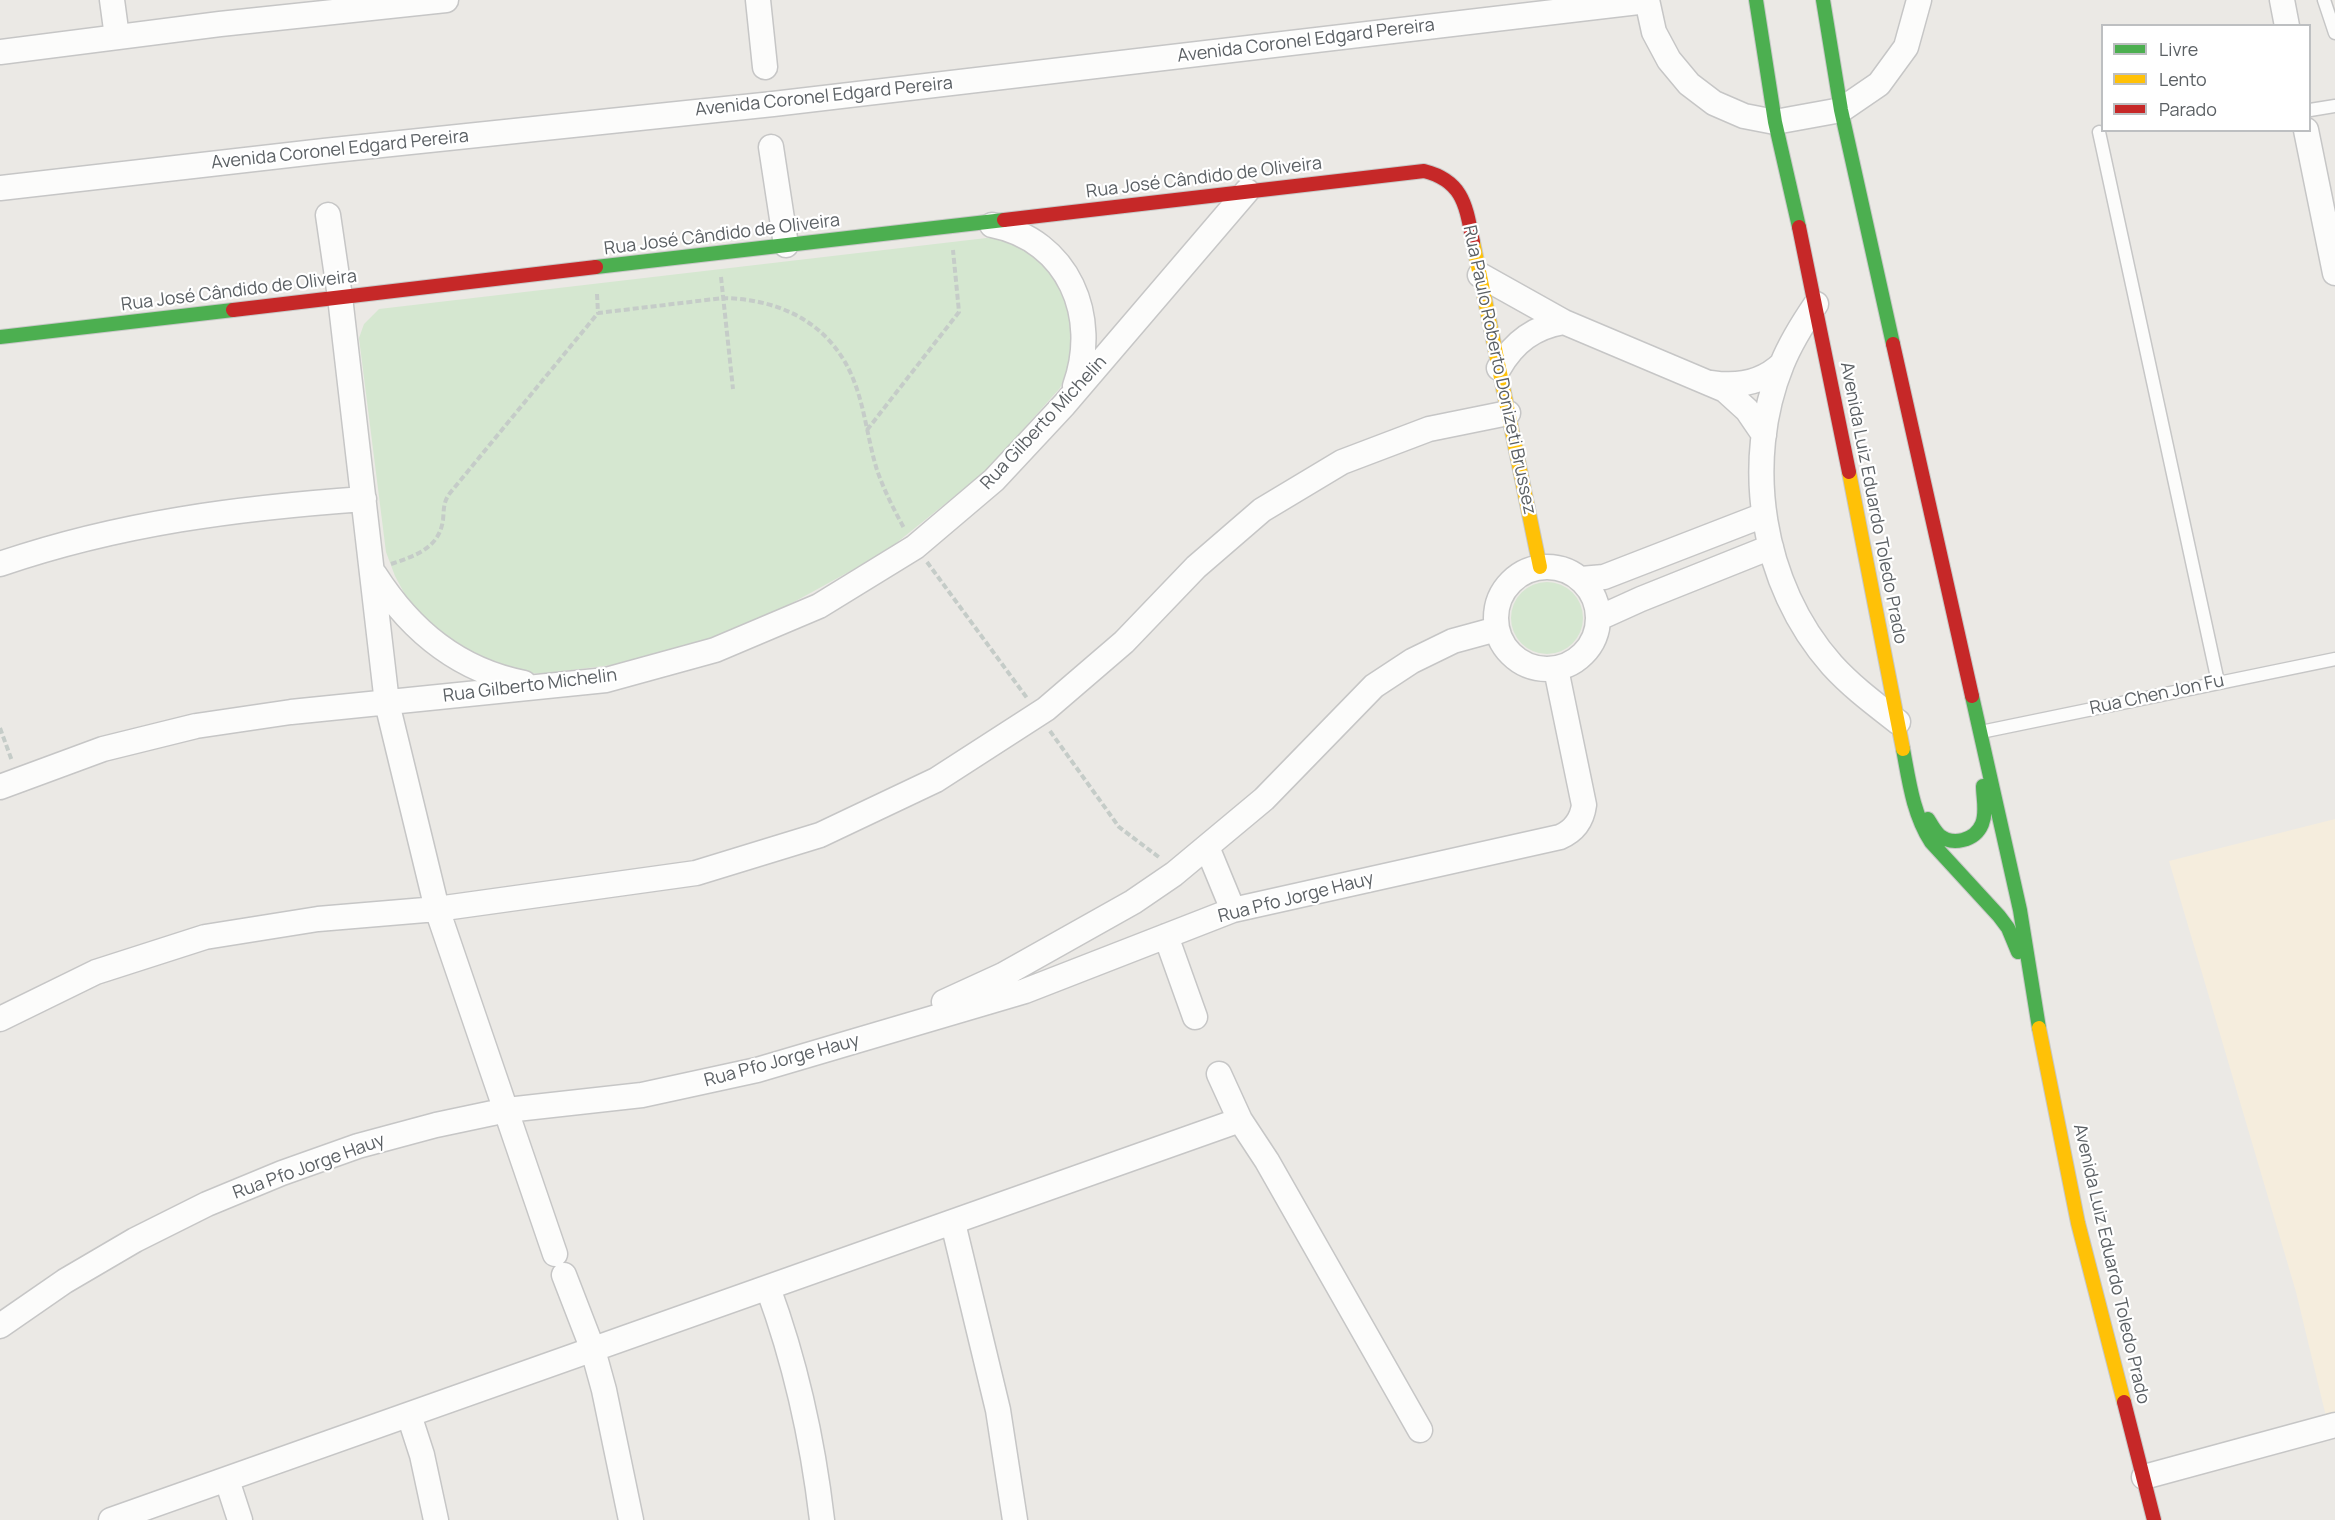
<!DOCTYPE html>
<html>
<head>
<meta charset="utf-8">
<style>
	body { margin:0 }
	#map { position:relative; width:2335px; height:1520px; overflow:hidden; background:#ebe9e5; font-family:Manrope,sans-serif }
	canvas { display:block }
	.legend { position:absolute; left:2101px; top:24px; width:210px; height:108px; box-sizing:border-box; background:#fff; border:2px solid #bdbfc1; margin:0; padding:8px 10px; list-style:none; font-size:18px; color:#5b6064 }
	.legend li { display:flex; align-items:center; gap:12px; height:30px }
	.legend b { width:30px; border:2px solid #bdbfc1 }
</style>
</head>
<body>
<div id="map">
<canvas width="2335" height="1520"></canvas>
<ul class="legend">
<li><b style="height:8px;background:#4caf50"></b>Livre</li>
<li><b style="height:8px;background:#ffc107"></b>Lento</li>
<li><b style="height:8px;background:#c62828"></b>Parado</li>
</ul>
</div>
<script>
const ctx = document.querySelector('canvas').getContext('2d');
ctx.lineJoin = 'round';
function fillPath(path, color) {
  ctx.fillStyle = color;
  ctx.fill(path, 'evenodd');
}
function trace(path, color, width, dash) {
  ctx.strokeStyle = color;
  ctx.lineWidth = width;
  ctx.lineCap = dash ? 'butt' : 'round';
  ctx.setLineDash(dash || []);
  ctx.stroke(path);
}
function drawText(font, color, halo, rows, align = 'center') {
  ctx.font = font + ' Manrope,sans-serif';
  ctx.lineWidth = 4.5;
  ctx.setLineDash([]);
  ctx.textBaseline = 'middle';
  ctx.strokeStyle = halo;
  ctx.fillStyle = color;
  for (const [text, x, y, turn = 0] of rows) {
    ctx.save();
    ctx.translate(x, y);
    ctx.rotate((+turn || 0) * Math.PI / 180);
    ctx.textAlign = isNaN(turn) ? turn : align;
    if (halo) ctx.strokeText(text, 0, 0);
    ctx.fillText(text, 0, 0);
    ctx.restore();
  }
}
const commercial = new Path2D(`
	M2335 819V1427L2329 1429 2296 1292 2169 861Z`);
const green = new Path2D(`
	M995 237C1010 241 1025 247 1037 257 1058 271 1070 300 1075 325 1077 340 1067 375 1060 388L986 471 885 552 772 614 697 644 620 664 540 674 514 671 488 664 443 638 408 600 395 576 386 552 359 338 364 324 379 309Z
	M1511 618a36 36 0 1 1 72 0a36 36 0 1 1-72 0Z`);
const path = new Path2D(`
	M721 277 733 389
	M597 294 598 313 723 298C781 299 832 324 854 381 865 409 868 441 877 470 884 490 894 510 904 528
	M867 430 959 312 953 250
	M927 562 1027 698
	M391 564C414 556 439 549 443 520 444 510 443 502 450 493L598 313
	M0 728 12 761
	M1050 731 1119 827 1160 858`);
const lane = new Path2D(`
	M2324 0 2335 33
	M2310 110 2335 106
	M2099 132 2218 682
	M1981 732 2335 659`);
const street = new Path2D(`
	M112 0 117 37
	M758 0 765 67
	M1647 0 1654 32 1669 60 1689 84 1714 103 1744 116 1775 122 1841 110 1879 84 1906 47 1919 0
	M2282 0 2287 26
	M0 52 220 24 446 0
	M2306 130 2335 273
	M771 147 786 245
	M0 188 324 151 773 104 1647 1
	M328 215 340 297 387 703 437 909 555 1254
	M992 225C1069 240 1100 317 1075 386
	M1480 275 1564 322 1725 390 1747 410 1764 435
	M1816 304C1803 323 1791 342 1782 364 1742 462 1761 585 1832 665 1852 687 1875 704 1898 722
	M1499 368C1514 342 1534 327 1564 322
	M1712 383C1738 387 1762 383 1782 364
	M0 564C120 523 238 508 364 499
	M1496 618a51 51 0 1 1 102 0a51 51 0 1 1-102 0Z
	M375 575C411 631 458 670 524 683
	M1581 579 1604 577 1764 515
	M1599 618 1641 599 1771 547
	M0 787 103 749 196 726 291 712 606 680 715 650 819 606 915 547 994 480 1064 405 1247 191
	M1207 847 1233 910
	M1166 936 1195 1017
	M944 1002 1003 975 1133 902 1174 874 1264 799 1374 686 1412 661 1453 641 1497 629
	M0 1019 96 972 205 937 318 919 437 909 696 873 820 835 936 780 1046 709 1124 642 1196 567 1262 510 1342 462 1429 429 1508 413
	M1219 1074 1240 1120 1267 1161 1420 1430
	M953 1223 998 1410 1015 1520
	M564 1275 593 1350 604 1390 631 1520
	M768 1288C795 1361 813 1443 822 1520
	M0 1326 65 1281 135 1240 207 1204 282 1173 358 1146 436 1125 507 1110 642 1095 757 1070 1025 991 1233 910 1560 837C1574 831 1582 820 1584 805L1556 669
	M409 1415 422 1455 436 1520
	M2144 1477 2335 1425
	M227 1480 240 1520
	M111 1520 1240 1120`);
const fast = new Path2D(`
	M1756 0 1775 122 1799 227
	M1823 0 1841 110 1893 344
	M596 267 1004 220
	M0 337 233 310
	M1972 696 2020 910 2039 1028
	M1903 749C1909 781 1913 814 1931 842L1999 916 2008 928 2018 952
	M1928 819C1931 824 1934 830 1939 835 1952 846 1975 841 1982 824 1987 812 1983 798 1983 786`);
const slow = new Path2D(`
	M1473 242 1540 567
	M1849 472 1903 749
	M2039 1028 2078 1223 2124 1402`);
const jam = new Path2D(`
	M1004 220 1424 171C1464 181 1466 207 1473 242
	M1799 227 1849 472
	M233 310 596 267
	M1893 344 1972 696
	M2124 1402 2154 1520`);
const streetNames = [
	["Avenida Coronel Edgard Pereira",1306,41,-7],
	["Avenida Coronel Edgard Pereira",824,97,-6],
	["Avenida Coronel Edgard Pereira",340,150,-6],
	["Rua José Cândido de Oliveira",1204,178,-7],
	["Rua José Cândido de Oliveira",722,235,-7],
	["Rua José Cândido de Oliveira",239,291,-7],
	["Rua Paulo Roberto Donizeti Brussez",1499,370,78],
	["Rua Gilberto Michelin",1044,423,-47],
	["Avenida Luiz Eduardo Toledo Prado",1873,503,79],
	["Rua Gilberto Michelin",530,686,-7],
	["Rua Chen Jon Fu",2157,695,-12],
	["Rua Pfo Jorge Hauy",1296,898,-14],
	["Rua Pfo Jorge Hauy",782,1061,-15],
	["Rua Pfo Jorge Hauy",309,1167,-20],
	["Avenida Luiz Eduardo Toledo Prado",2111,1264,77]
];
fillPath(commercial, '#f5eddd');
fillPath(green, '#d5e7d0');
trace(lane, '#c6c6c6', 15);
trace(street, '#c6c6c6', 27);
trace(fast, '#c7c8c7', 16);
trace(slow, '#c7c8c7', 16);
trace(jam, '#c7c8c7', 16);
trace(path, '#c5ccc8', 4, [6, 3]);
trace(lane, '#fcfcfb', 12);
trace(street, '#fcfcfb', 24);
trace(fast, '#4caf50', 14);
trace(slow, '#ffc107', 14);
trace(jam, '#c62828', 14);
drawText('18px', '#5b6064', '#fff', streetNames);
</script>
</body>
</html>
